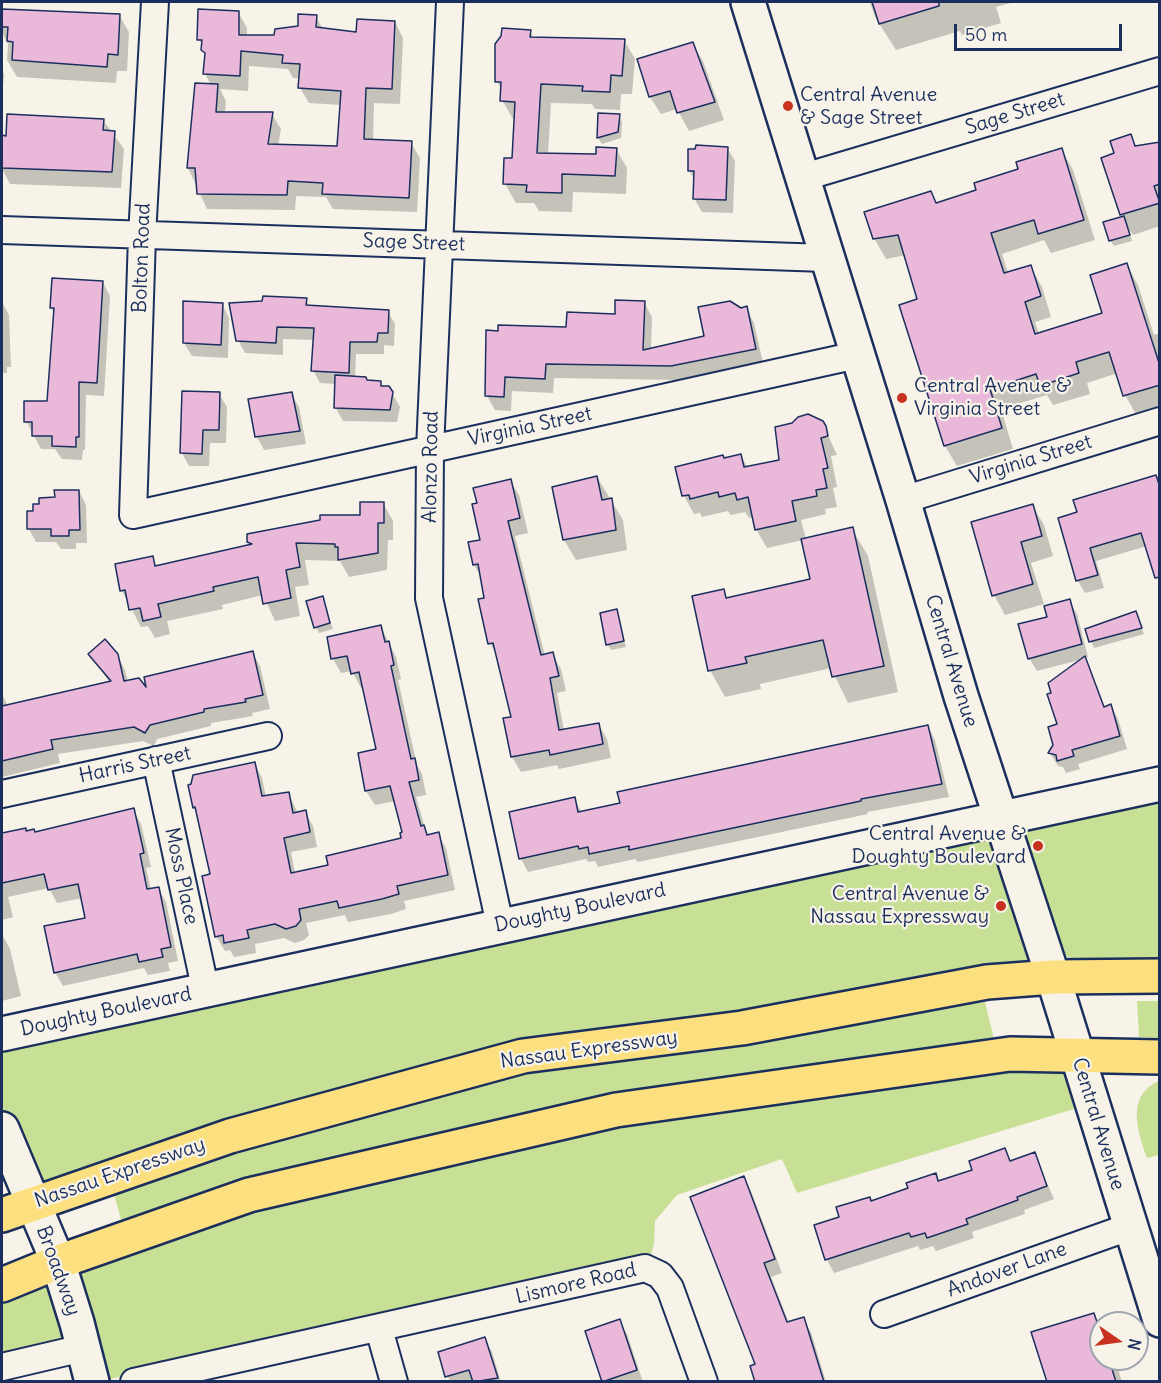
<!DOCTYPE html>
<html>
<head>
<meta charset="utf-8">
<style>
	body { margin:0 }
	#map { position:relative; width:1161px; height:1383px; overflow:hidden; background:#f7f3e8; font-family:Delius,sans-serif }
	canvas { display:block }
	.frame { position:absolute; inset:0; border:3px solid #1b2f5e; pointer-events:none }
	.north { position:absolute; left:1089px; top:1311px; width:60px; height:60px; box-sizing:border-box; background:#f7f3e8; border:2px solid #9fa5b1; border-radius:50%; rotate:103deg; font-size:16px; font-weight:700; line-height:24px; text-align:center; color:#1b2f5e }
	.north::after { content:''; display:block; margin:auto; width:21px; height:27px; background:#c8321e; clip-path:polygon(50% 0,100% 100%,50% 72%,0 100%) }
	.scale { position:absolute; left:954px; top:24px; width:168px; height:27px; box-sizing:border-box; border:3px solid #1b2f5e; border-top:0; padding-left:8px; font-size:18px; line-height:21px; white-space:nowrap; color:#1b2f5e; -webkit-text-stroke:4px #f7f3e8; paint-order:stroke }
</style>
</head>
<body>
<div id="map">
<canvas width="1161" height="1383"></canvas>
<div class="frame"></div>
<div class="north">N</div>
<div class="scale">50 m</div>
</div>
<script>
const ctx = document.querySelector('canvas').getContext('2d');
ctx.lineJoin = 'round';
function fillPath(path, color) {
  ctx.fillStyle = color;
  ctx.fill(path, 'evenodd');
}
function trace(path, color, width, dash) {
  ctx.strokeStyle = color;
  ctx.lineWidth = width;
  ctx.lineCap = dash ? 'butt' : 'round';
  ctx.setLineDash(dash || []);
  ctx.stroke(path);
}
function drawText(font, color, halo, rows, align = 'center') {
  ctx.font = font + ' Delius,sans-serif';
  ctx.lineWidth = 4.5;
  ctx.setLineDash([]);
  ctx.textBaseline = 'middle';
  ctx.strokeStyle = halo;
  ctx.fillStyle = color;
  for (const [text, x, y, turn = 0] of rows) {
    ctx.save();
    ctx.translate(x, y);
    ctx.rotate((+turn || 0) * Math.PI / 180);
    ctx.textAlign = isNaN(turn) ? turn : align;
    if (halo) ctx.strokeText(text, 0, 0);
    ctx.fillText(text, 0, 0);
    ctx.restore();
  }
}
const green = new Path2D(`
	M1159 788V960L1082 961 1062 955 1004 820Z
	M999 820 1038 964 527 1052 46 1185 25 1174 2 1109V1041Z
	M1137 1001H1159V1038L1139 1037Z
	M985 1002 998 1056 873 1067 125 1234 112 1187 370 1102 633 1049Z
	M1067 1066 1084 1106 797 1193 782 1159 677 1195 655 1221 654 1243 651 1256 642 1263 101 1381 76 1267 249 1200 608 1116 971 1069Z
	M1159 1081V1155L1147 1158C1138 1132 1125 1096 1159 1081Z
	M54 1267 75 1346 2 1360V1288Z`);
const shadow = new Path2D(`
	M870 2H1014L996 7 1001 23 962 35 960 31 896 50 875 17Z
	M2 11 119 15 129 32 127 71H117L116 83 17 77 7 60 8 44 2 32Z
	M238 12 247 28V37H276L316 17 323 29 358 33 395 22 403 38 400 104 374 103 373 141 411 143 420 158 417 212 333 209 326 197 296 196 295 210 207 209 188 168 211 85 205 74 206 54 199 39ZM249 66 288 69 293 78H300V88L309 103 342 105 339 148 278 146 281 129 272 114 225 113 226 101 220 89 248 91Z
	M530 31 534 39 624 40 635 59 632 94H621L620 110 595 109 592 104 551 103 548 154 597 156 616 149 627 168 626 194 573 192 572 212 539 211 534 203H516L505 184 513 160 516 119H513L502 100V91L497 81Z
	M692 43 703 61 724 120 689 131 677 109 661 114 650 97Z
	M2 70 4 74 2 101Z
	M8 115 103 120 124 149 121 188 10 184 2 169Z
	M599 115 619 116 622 122 621 138 602 144 598 138Z
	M1130 136 1137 148 1160 146V226L1133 235 1129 229 1132 241 1114 246 1110 240 1123 218 1116 154Z
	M727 148 735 161 733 213 702 212 694 198 695 181 689 170Z
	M1061 149 1073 170 1095 240 1051 253 1044 240 1002 254 1008 273 1030 266 1042 287 1051 317 1035 322 1039 334 1104 314 1127 265 1138 285 1154 335 1160 333V409L1137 416 1125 395 1118 373 1087 383 1090 394 1053 405 1047 395 1001 409 1013 449 957 466 945 446 901 306 919 300 906 255 886 259 874 238 936 204 978 191Z
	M103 283 110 296 104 396 86 395 85 450H83L82 460 62 459 55 449H41L26 421 49 403 55 314 51 308Z
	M306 300 310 306 388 312 395 324 394 346 384 345V354H356L355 378 380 383 392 393 400 407 397 422 343 421 335 407 336 384 320 383 313 370 315 340 283 339V355L245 353 238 340Z
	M2 302 9 315 11 367H7V373H2Z
	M644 302 652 317 651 349 706 337 746 308 754 323 763 363 680 380 554 378 553 393 512 391 511 411 495 410 487 396 488 332 567 329 616 315Z
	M222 304 229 318 228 358 192 356 184 343Z
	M219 394 227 407 226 443H210L209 466H189L182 453Z
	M291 394 299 407 306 444 264 450 257 437Z
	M822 422 837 455 831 456 837 487 833 488 837 507 825 509 826 514 801 520 806 539 852 529 868 556 898 692 848 703 831 668 760 684 761 689 725 697 710 670 723 591 728 599 812 580 803 540 767 548 756 529 754 517 749 518 745 512 731 515 728 511 702 517 700 513 694 514 684 496 677 469 741 456 748 468 781 461Z
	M1160 476V560L1147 546 1096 561 1104 588 1085 593 1078 581 1059 519 1079 513 1075 501Z
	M597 477 623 520 627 550 576 560 564 540Z
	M510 481 519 495 528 533 515 536 545 656 552 654 561 669 566 691 557 693 564 731 598 724 607 739 611 758 559 769 557 765 521 772 512 757 505 719 513 718 498 658 490 643 482 578 474 565 482 541 478 504Z
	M79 491 86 505 87 543H76V549H61L56 542H36L29 529 35 512 56 499Z
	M383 503 393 521V540H388L387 570 349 577 340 561 305 560 309 585 295 587 300 616 275 621 263 595 222 605 223 609 167 621 170 634 155 638 148 626 141 627 122 591 152 558 157 567 251 546 249 542 361 517Z
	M1032 505 1044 525 1053 556 1031 563 1044 604 1005 615 994 595Z
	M322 598 333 629 319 633 316 627Z
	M1069 601 1077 614 1088 657 1084 658 1105 708 1111 706 1118 719 1127 749 1078 764 1080 769 1066 773 1063 767 1058 766 1050 753 1083 659 1037 671 1029 658 1049 618Z
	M616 611 626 647 611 650 607 644Z
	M1136 613 1144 634 1094 648 1091 641Z
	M381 627 396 657 401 679 398 680 417 765 422 774 426 795 416 797 425 828 429 836 438 834 446 848 455 890 404 901 406 909 391 914 348 922 345 915 306 923 309 935 304 940 295 943 284 938 255 944 256 953 234 957 230 950 225 951 216 936 211 876 199 815 194 807 254 763 262 778 266 797 288 793 298 813 305 812 313 826 317 847 291 852 295 873 330 866 403 839 404 833 396 801 375 805 366 791 360 754 378 750 364 687 361 688 352 671 341 673 333 659 329 638Z
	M252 652 260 666 270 709 252 713 253 716 211 723V726L157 739 154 746 143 741 58 754 60 763 2 777V694L8 706 110 683 89 654 117 655 125 670 128 682 149 692Z
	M928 727 935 740 949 797 867 812 868 814 638 862 635 859 598 867 595 861 588 862 586 859 528 872 521 859 574 799 582 813Z
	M133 810 141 824 151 867 146 868 151 890 158 888 166 902 178 961 168 963 170 971 148 975 144 968 63 986 55 972 87 919 83 898 57 903 49 888 8 897 13 917 2 920V837L33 831 35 834Z
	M3 936 10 949 21 996 2 1001Z
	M1004 1150 1011 1162 1034 1154 1054 1199 1024 1210 1025 1214 972 1232 974 1238 936 1251 933 1246 920 1250 918 1246 834 1273 827 1260 816 1226 910 1189 935 1175 940 1182 974 1170Z
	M744 1178 751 1191 782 1273 771 1277 789 1323 803 1319 811 1332 826 1382H757Z
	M1094 1315 1101 1327V1359H1115L1122 1382H1048Z
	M619 1321 627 1334 643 1382H603L587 1332Z
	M484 1338 492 1352 501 1382H450L439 1353Z`);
const building = new Path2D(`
	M872 2H939V6L879 24Z
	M2 9 120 14 118 55 108 54 107 67 12 60 13 42 7 41 8 27H2Z
	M198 9 239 11V35H274L275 29 298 26V14L317 15 316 27 356 32 357 19 395 21 392 89 366 88 364 139 412 141 409 198 322 194 323 183 288 181 287 195 197 194 195 168H187L195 83 218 84 216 112H273L268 144 337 146 341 91 298 88 300 64 282 63 283 55 241 51 240 76 203 74 205 53 201 50 202 40H197Z
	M502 28 531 30 530 37 625 39 622 76 611 75 610 92 582 91 583 86 541 84 537 153 596 154V147L617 148 615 176 562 174V193L526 192 527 185 503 184 504 158H512L515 102 500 101 501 82H495V44L501 36Z
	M693 42 715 102 677 113 670 91 649 97 637 59Z
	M598 113 620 114 618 132 597 138Z
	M7 114 104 119 103 130 115 131 112 172 2 168V135L6 136Z
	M1131 134 1135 146 1160 142V184L1154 186 1160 203 1120 215 1101 158 1114 153 1110 141Z
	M696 145 728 147 726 200 693 199 694 171H688V149H695Z
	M1062 148 1084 220 1038 234 1034 220 991 233 1004 273 1031 265 1041 296 1025 302 1035 334 1102 313 1090 275 1127 263 1160 366V385L1123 396 1109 352 1076 362 1079 373 1040 386 1036 374 990 389 1002 428 944 446 899 305 917 299 898 235 873 239 864 212 931 191 936 203 976 190 974 183 1018 169 1016 162Z
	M1124 216 1130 235 1109 241 1103 222Z
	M52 278 103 281 97 383 79 382V437H76V447L52 446V436H32V422H24V401H47L54 308H50Z
	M263 296 307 298 306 305 389 310 388 333H378L377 342H350L349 373 311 371 314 328 277 327 276 343 236 341 229 303 262 301Z
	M615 300 645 301 643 350 704 336 698 307 730 301 741 308 747 306 756 349 671 366 546 364 545 379 505 377 504 397 485 396 486 330 498 331V325L566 327 567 312 615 314Z
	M183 301 223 303 221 345 183 343Z
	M335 375 366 377 367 380 381 381V386H389L393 392 390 410 334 408Z
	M182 391 220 392 219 430H203L202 454 180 453Z
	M292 392 300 431 255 437 248 399Z
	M808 414 823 421 826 426 828 436 821 438 828 468 823 469 827 488 816 490 817 496 792 501 796 521 755 530 748 497 737 500 735 493 719 497 718 492 690 499 689 495 682 496 675 467 723 455 724 458 741 454 744 467 779 460 775 427 792 423 798 417Z
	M1156 475 1160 487V577L1155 578 1141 533 1090 548 1098 575 1076 581 1058 518 1077 512 1073 500Z
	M597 476 602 500 612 498 616 530 563 540 552 487Z
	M511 479 520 518 508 521 541 655 553 652 559 676 550 678 559 730 599 723 603 744 550 755 549 750 511 757 503 718 511 717 493 643 488 644 478 599 484 598 478 564 473 565 468 542 480 540 472 504 477 503 473 488Z
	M54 490H79L80 530H69V536H51V529H27V511H33V504H39V498L55 497Z
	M360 502H384V523H378V553L338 560V547H335V544L296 543 300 567 286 570 291 598 263 604 258 577 213 587 214 591 158 604 161 617 143 621 140 608 129 610 125 590 120 591 115 564 153 556 155 566 252 544 247 542V534L320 520V515H360Z
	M1033 504 1042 536 1021 542 1033 584 992 596 971 522Z
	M853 527 884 666 832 677 823 640 745 657 747 663 708 671 692 596 724 589 726 598 810 579 801 539Z
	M323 596 330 623 314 628 306 601Z
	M1070 599 1082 644 1028 659 1018 624 1047 617 1044 606Z
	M617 609 624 641 606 645 600 613Z
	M1136 611 1142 628 1089 642 1085 629Z
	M381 625 385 642 389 641 394 665 391 666 411 759 415 758 419 780 409 782 421 826 424 825 427 835 439 832 448 875 397 886 399 894 382 899 339 908 337 901 299 909 301 920 296 926 286 929 275 924 247 930 249 938 224 943 223 935 215 937 202 876 210 874 195 807 193 808 188 785 191 784 193 775 255 762 262 796 289 792 293 813 306 810 310 832 284 838 291 873 328 865 326 856 401 838 400 833 402 832 390 786 365 791 358 753 376 749 359 672 351 674 347 656 331 659 327 637Z
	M105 639 118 654 124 681 139 678 146 687 144 677 253 651 263 695 245 699 246 702 204 709V712L150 725 145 733 134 727 51 740 53 749 2 761V706L111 681 88 654Z
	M1085 656 1104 707 1111 704 1120 736 1072 750 1074 756 1057 761 1056 755 1048 753 1053 745 1048 727 1057 724 1047 694 1051 693 1048 683Z
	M928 725 942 784 861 799V801L629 850V846L589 854 588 847 579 849 578 846 519 859 509 812 575 797 578 812 620 803 617 792Z
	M134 808 144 853 140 854 147 889 159 887 171 947 161 949 163 957 139 962 137 954 54 973 44 926 85 918 78 884 48 890 44 874 2 883V833L26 828V831L34 829 35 832Z
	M1005 1148 1010 1161 1035 1152 1047 1186 1017 1197 1018 1200 966 1219 968 1224 927 1238 925 1233 911 1237 909 1233 825 1260 814 1225 839 1217 836 1207 870 1197 871 1201 908 1188 906 1183 936 1173 938 1181 972 1170 969 1161Z
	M744 1176 775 1259 764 1263 787 1322 804 1317 824 1382H755L750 1366 755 1364 690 1197Z
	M1094 1313 1101 1334V1359H1109L1116 1382H1047L1031 1332Z
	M620 1319 637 1370 602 1382 585 1331Z
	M485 1337 498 1378 473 1382 469 1370 445 1377 438 1352Z`);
const street = new Path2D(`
	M155 2 142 236 133 515 857 355
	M450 2 430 449 429 598 500 925
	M801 178 1160 71
	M2 230 826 258
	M903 500 1160 421
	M156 760 206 992
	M2 794 268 736
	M884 1314 1129 1227
	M379 1329 394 1382
	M2 1367 83 1348
	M134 1382 645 1268 660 1275 670 1288 704 1382`);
const secondary = new Path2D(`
	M748 2 903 500 961 696 1053 977 1160 1320
	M2 1034C388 954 773 865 1160 784
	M2 1129 58 1262 77 1323 92 1382`);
const highway = new Path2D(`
	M2 1215 230 1136 523 1056 742 1028 987 982 1053 977 1160 976
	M2 1285 58 1262 249 1195 616 1110 1010 1054 1160 1057`);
const markers = [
	[788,106,6,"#c8321e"],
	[902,398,6,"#c8321e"],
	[1038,846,6,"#c8321e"],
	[1001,906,6,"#c8321e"]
];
const poiNames = [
	["Central Avenue",800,95],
	["& Sage Street",800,118],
	["Central Avenue &",914,386],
	["Virginia Street",914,409],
	["Central Avenue &",1026,834,"right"],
	["Doughty Boulevard",1026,857,"right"],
	["Central Avenue &",989,894,"right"],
	["Nassau Expressway",989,917,"right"]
];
const streetNames = [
	["Sage Street",1015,114,-17],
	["Sage Street",414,243,2],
	["Bolton Road",142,258,-88],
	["Virginia Street",530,427,-12],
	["Virginia Street",1031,460,-17],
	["Alonzo Road",431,467,-89],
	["Central Avenue",951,661,73],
	["Harris Street",135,765,-12],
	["Moss Place",181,876,78],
	["Doughty Boulevard",580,908,-12],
	["Doughty Boulevard",106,1012,-12],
	["Nassau Expressway",589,1050,-8],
	["Central Avenue",1098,1124,73],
	["Nassau Expressway",120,1173,-19],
	["Andover Lane",1007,1270,-20],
	["Broadway",58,1271,70],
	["Lismore Road",576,1284,-13]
];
fillPath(green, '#c8e096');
fillPath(shadow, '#0003');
fillPath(building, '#eab9da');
trace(building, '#1b2f5e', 1.5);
trace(street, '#1b2f5e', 30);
trace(secondary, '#1b2f5e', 38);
trace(highway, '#1b2f5e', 38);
trace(street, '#f7f3e8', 26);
trace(secondary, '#f7f3e8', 33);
trace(highway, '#fce080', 33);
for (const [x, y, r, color] of markers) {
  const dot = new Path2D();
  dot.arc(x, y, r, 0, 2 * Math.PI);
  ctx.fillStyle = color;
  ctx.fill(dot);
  trace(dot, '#f7f3e8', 2);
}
drawText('20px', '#1b2f5e', '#f7f3e8', poiNames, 'left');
drawText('20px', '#1b2f5e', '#f7f3e8', streetNames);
</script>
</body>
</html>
